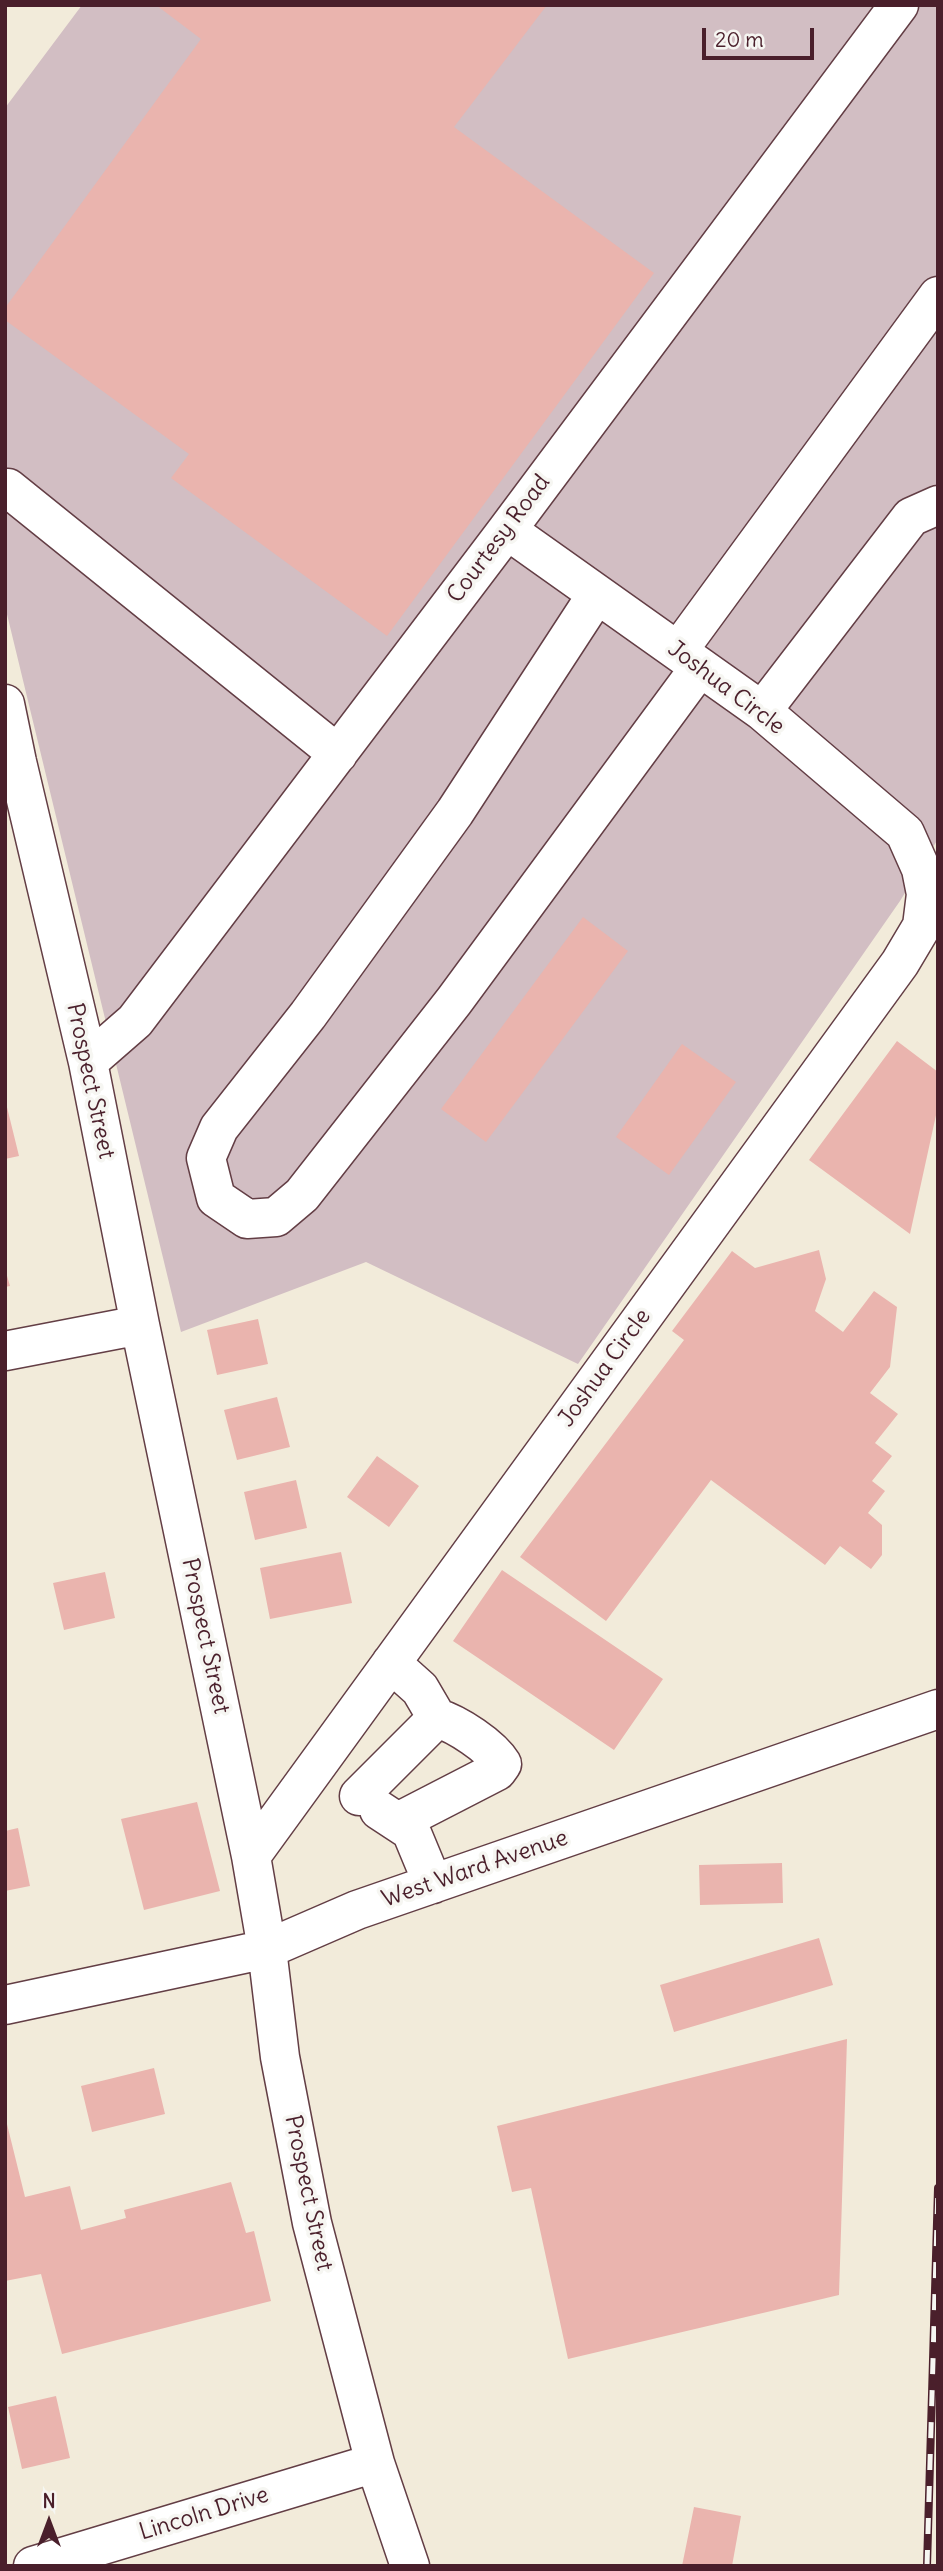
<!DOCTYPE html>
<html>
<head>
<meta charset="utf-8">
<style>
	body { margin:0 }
	#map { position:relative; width:943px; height:2571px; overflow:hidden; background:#f2ebda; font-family:Delius,sans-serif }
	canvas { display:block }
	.frame { position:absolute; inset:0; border:7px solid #4a1f2b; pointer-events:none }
	.north { position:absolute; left:14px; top:2487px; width:70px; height:70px; -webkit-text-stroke:5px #f6f6f2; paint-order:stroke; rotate:0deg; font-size:19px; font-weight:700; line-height:28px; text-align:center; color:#4a1f2b }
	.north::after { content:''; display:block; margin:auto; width:24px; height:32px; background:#4a1f2b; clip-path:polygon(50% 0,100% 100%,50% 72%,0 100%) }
	.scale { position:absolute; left:702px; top:28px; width:112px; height:32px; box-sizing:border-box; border:4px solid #4a1f2b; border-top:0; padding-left:9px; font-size:21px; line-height:24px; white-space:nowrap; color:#4a1f2b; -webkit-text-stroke:5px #f6f6f2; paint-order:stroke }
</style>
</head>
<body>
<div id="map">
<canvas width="943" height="2571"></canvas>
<div class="frame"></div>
<div class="north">N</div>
<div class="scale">20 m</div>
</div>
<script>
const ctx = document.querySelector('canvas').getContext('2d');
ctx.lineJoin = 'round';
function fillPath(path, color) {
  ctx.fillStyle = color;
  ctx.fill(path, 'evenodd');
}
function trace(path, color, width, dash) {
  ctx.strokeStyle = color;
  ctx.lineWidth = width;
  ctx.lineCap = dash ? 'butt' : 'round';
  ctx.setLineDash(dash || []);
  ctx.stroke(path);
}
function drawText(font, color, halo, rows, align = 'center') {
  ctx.font = font + ' Delius,sans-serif';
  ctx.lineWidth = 7;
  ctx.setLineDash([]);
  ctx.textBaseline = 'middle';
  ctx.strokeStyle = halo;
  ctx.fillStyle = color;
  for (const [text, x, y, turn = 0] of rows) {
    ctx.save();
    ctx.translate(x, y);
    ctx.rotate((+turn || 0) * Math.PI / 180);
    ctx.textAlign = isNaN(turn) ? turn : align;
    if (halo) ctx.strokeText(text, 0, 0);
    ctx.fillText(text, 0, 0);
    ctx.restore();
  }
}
const industrial = new Path2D(`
	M82 5H938V839L900 901 578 1364 366 1262 181 1332 5 606V108Z`);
const building = new Path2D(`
	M156 5H547L454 127 654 273 387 636 171 478 189 454 5 320V308L201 39Z
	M583 917 628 951 486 1142 441 1109Z
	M897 1041 938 1072V1106L910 1234 809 1160Z
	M682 1044 736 1082 669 1175 616 1137Z
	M5 1099 19 1156 5 1159Z
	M819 1250 826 1279 815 1311 843 1332 874 1291 897 1307 890 1367 870 1393 898 1414 875 1443 892 1456 872 1481 885 1491 868 1513 882 1525V1555L871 1569 840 1546 825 1565 711 1480 606 1621 520 1557 684 1340 672 1331 732 1251 755 1268Z
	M5 1269 10 1286 5 1287Z
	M258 1319 268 1364 217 1375 207 1330Z
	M277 1397 290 1447 237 1460 224 1410Z
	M377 1456 419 1486 389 1527 347 1497Z
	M296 1480 307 1528 255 1540 244 1492Z
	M341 1552 352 1603 270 1619 260 1568Z
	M502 1570 663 1679 614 1750 453 1641Z
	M105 1572 115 1618 64 1630 53 1583Z
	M197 1802 220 1891 144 1910 121 1819Z
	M18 1828 30 1886 5 1891V1831Z
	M782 1863 783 1903 700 1905 699 1865Z
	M819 1938 833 1985 674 2032 660 1985Z
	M847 2039 839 2295 568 2359 531 2188 512 2192 497 2126Z
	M154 2068 165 2114 92 2132 81 2086Z
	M5 2116 25 2197 70 2186 81 2230 126 2218 124 2210 231 2182 246 2233 254 2231 271 2301 62 2354 41 2274 5 2281Z
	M56 2396 70 2458 22 2469 8 2407Z
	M694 2507 741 2516 732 2566H682Z`);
const minor = new Path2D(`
	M8 488 338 754
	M597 594 455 812 308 1015 219 1128 206 1158 216 1198 247 1219 276 1217 302 1195 454 1001 700 667
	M678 651 938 296
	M5 704 17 762 88 1062 140 1325 251 1856 267 1949 280 2057 312 2223 375 2463 410 2566
	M762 711 911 517 938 505
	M88 1062 135 1021 507 530 899 5
	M5 1351 140 1325
	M391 1663 420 1689 437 1718
	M359 1796 437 1718C457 1724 491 1746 502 1764L497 1771 398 1822
	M379 1810 411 1831 433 1884
	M251 1856 900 963 922 926 926 894 921 869 905 833 762 711 507 530
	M5 2005 267 1949 357 1910 938 1709
	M33 2566 375 2463`);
const rail = new Path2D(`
	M927 2566 938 2188`);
const streetNames = [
	["Courtesy Road",499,539,-53],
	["Joshua Circle",726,688,37],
	["Prospect Street",90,1081,78],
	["Joshua Circle",605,1368,-54],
	["Prospect Street",205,1636,78],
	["West Ward Avenue",475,1869,-19],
	["Prospect Street",308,2193,78],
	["Lincoln Drive",204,2514,-17]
];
fillPath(industrial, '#d2bec3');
fillPath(building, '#eab4ae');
trace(minor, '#633e45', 41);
trace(minor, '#fff', 38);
trace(rail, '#4a1f2b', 8);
trace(rail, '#f6f6f2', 5, [16]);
drawText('23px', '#4a1f2b', '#f6f6f2', streetNames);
</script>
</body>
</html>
